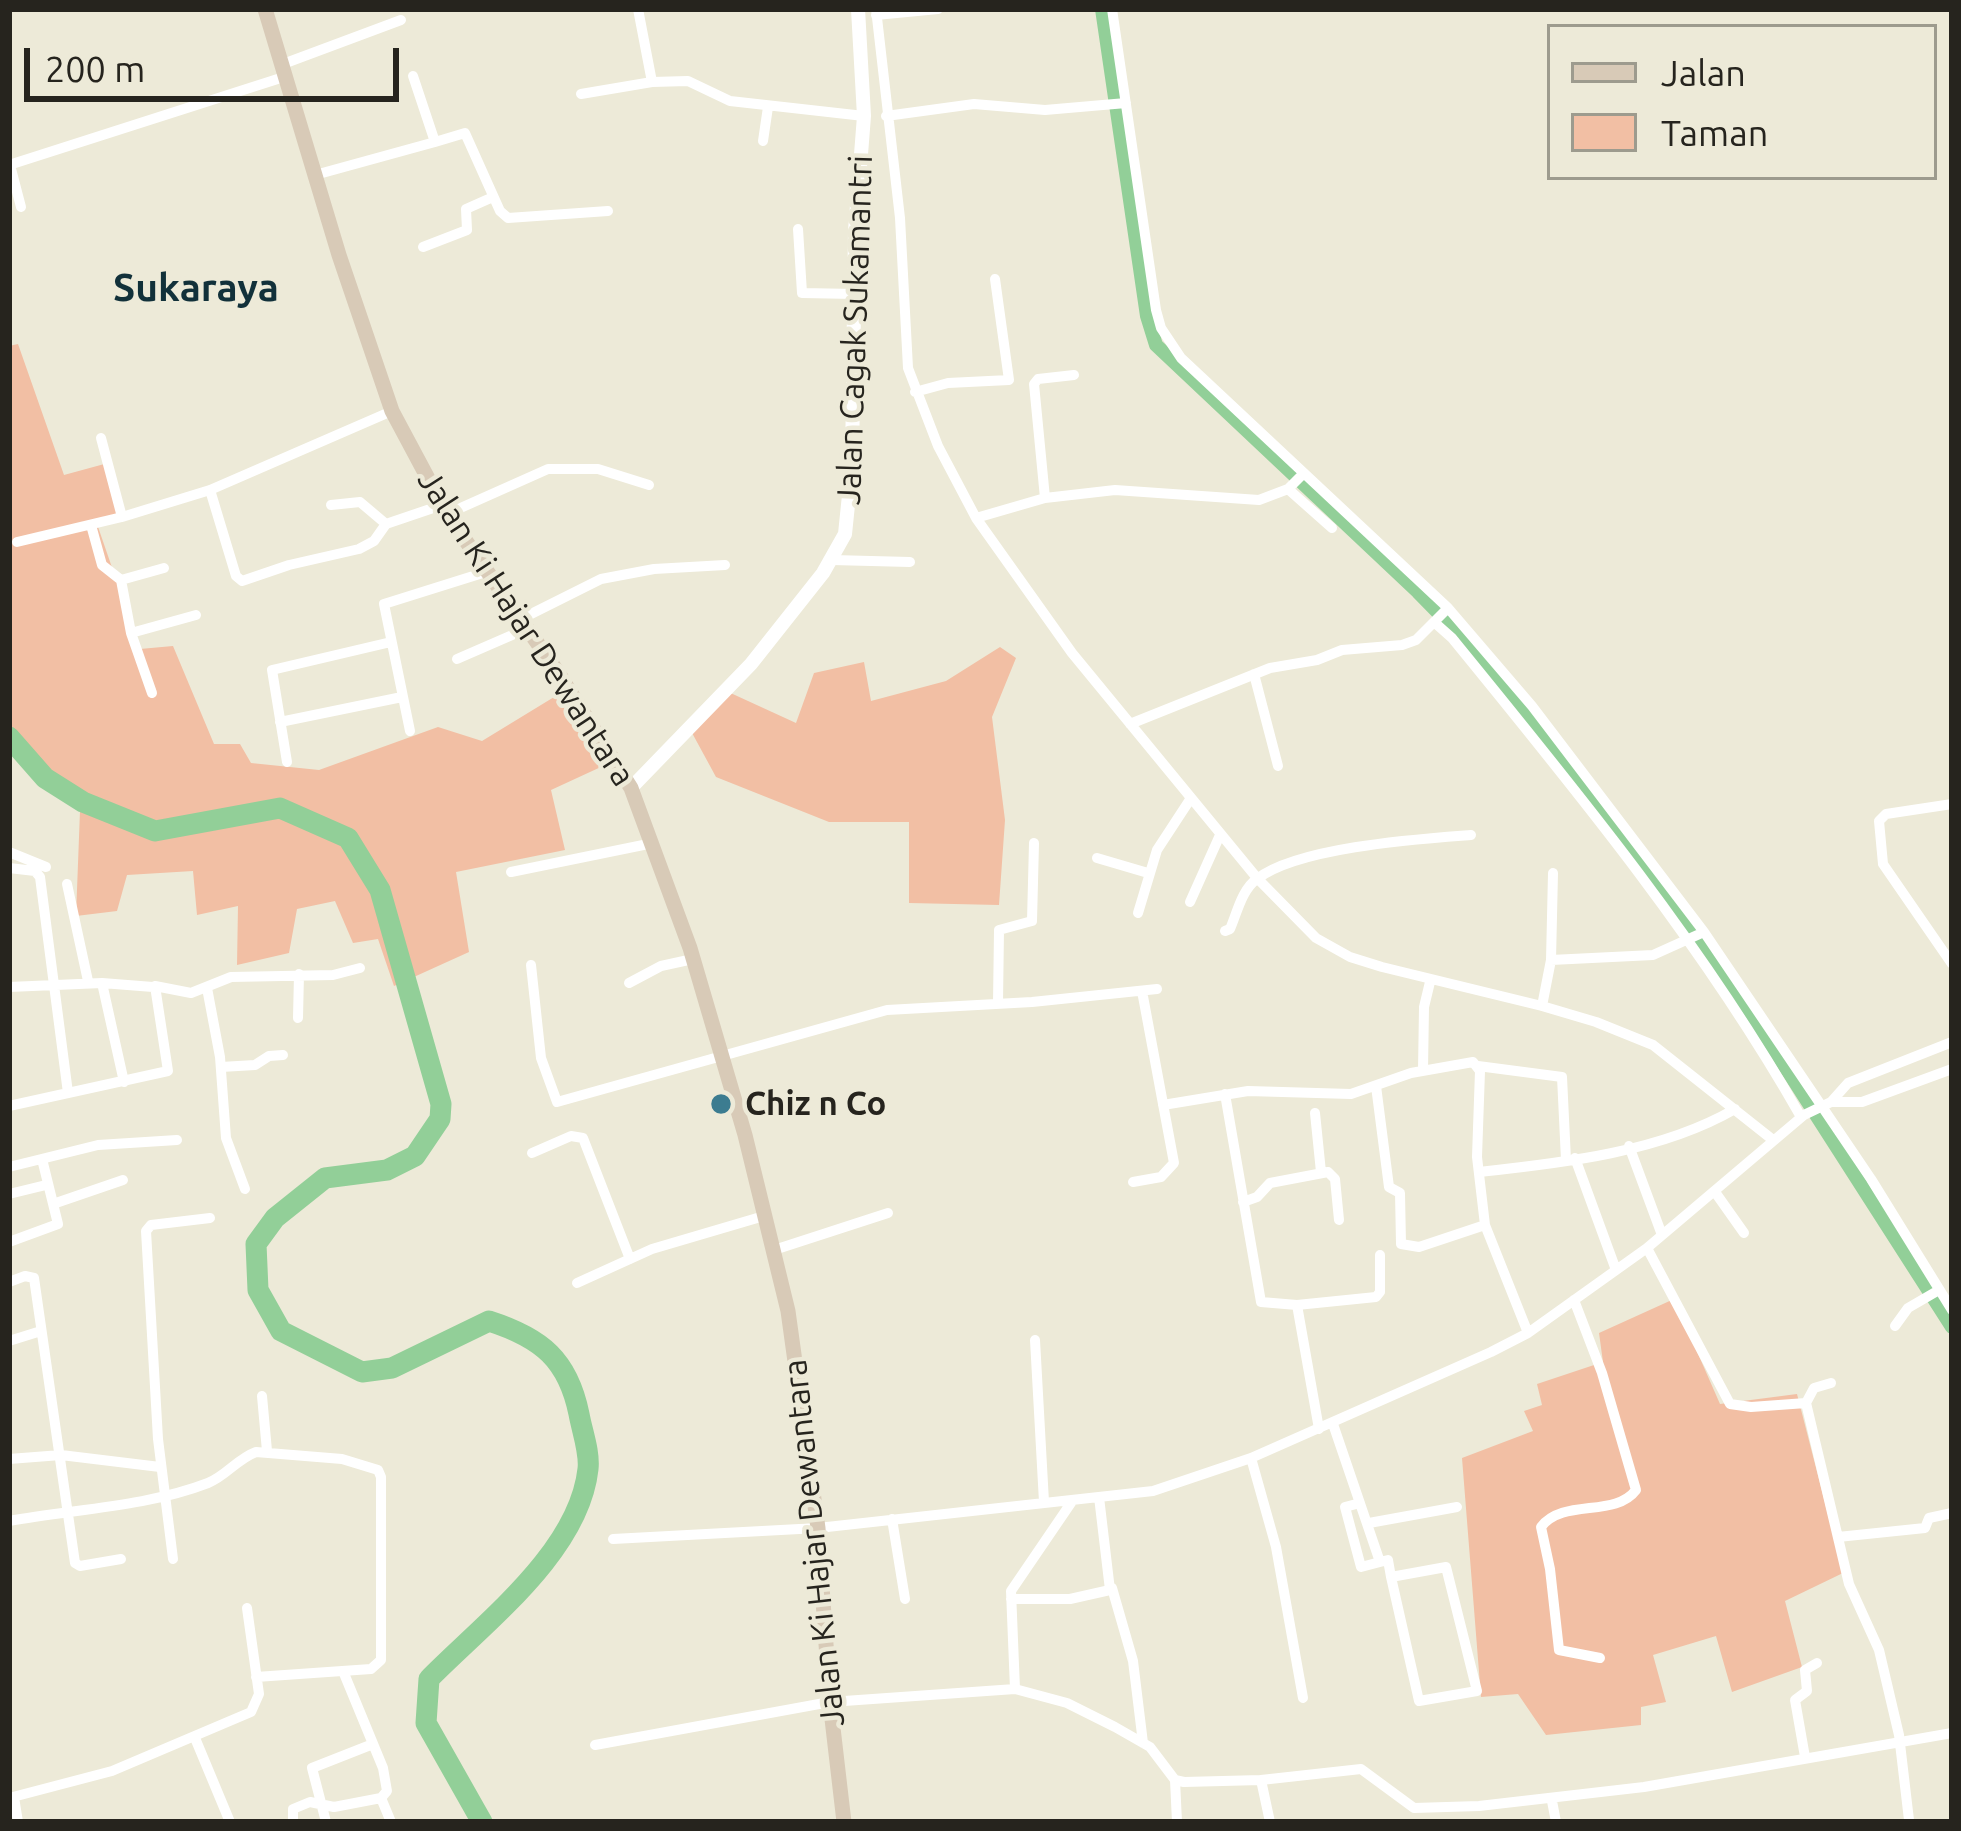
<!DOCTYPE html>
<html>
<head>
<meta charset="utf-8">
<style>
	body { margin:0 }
	#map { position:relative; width:1961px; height:1831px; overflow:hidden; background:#edead8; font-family:Ubuntu,sans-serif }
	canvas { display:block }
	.frame { position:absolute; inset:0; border:12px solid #26241e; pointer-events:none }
	.legend { position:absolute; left:1547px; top:24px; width:390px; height:156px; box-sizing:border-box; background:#edead8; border:3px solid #9d9b8e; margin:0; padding:15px 21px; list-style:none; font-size:36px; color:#26241e }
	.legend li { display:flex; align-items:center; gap:24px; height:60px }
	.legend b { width:60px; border:3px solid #9d9b8e }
	.scale { position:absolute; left:24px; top:48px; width:375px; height:54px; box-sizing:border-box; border:6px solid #26241e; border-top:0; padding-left:15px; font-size:36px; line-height:42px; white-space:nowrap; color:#26241e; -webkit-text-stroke:9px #edead8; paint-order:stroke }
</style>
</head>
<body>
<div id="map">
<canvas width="1961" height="1831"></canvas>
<div class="frame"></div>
<ul class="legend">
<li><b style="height:15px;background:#d8cab7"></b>Jalan</li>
<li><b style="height:33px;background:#f2bfa4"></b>Taman</li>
</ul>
<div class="scale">200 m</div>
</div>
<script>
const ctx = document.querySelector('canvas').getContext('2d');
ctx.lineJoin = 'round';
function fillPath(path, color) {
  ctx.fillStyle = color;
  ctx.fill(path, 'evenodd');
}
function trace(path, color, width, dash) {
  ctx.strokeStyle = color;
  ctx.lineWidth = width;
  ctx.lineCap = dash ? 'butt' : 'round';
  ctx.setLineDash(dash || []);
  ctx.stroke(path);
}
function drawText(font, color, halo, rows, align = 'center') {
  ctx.font = font + ' Ubuntu,sans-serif';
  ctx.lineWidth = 9;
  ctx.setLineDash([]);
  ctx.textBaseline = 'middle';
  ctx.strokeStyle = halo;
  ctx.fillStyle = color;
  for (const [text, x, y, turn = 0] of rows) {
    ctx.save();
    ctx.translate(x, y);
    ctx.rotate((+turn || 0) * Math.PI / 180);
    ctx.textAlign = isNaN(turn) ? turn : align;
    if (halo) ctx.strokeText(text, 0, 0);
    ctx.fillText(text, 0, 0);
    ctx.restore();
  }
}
const green = new Path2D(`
	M18 344 64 475 108 463 121 512 96 521 140 649 173 646 214 744H240L251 763 319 770 438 727 482 741 559 694 603 766 551 790 565 850 456 872 469 952 394 986 378 939 353 943 335 901 297 909 289 953 237 965 238 906 197 915 193 871 127 875 117 911 76 916 80 811 9 740V346Z
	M1000 647 1016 658 992 717 1005 820 999 905 909 903V822H829L716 777 691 731 724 690 796 723 814 673 864 662 871 701 946 681Z
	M1674 1299 1720 1404 1797 1394 1843 1573 1785 1601 1802 1667 1732 1692 1716 1636 1653 1655 1666 1702 1641 1707V1725L1546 1735 1518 1694 1481 1697 1462 1458 1533 1431 1524 1411 1542 1405 1537 1384 1603 1362 1599 1333Z`);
const canal = new Path2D(`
	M1102 9 1147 316 1156 345 1418 592 1466 641 1541 732 1673 903 1745 1004 1952 1327`);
const river = new Path2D(`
	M9 737 45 778 83 802 155 831 280 808 348 838 380 890 441 1104 440 1119 415 1156 387 1170 325 1178 275 1218 256 1244 258 1290 281 1331 362 1372 392 1368 489 1321C542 1338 568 1360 579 1414 582 1431 590 1452 588 1469 579 1552 484 1623 429 1679L426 1723 482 1822`);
const minor = new Path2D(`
	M638 9 652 82
	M876 9 900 218 908 368 938 446 976 518 1072 653 1257 878 1316 938 1350 957 1382 967 1542 1006 1596 1022 1653 1045 1773 1140
	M1112 9 1156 310 1161 328 1181 358 1448 608 1532 706 1704 932 1871 1179 1952 1310
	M876 15 938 9
	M283 64 401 20
	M581 94 652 82 688 81 730 101 864 116
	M886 116 974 104 1045 110 1126 103
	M763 141 768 107
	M435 142 465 133 500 211 508 218 608 211
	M9 165 287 76
	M10 165 21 207
	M315 175 435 142 413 76
	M798 229 802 293 855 294
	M423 247 467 230 466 209 493 197
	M915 392 948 383 1009 380 995 279
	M101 438 122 517
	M1288 489 1332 528
	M210 490 236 576 242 581 289 565 359 549 374 541 386 524 442 505
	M1045 498 1034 384 1038 379 1074 375
	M331 505 360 502 386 524
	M447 514 548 469H598L649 485
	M976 518 1045 498 1115 490 1259 500 1288 489 1302 475
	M91 525 102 565 121 580 131 633 196 615
	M17 542 122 517 210 490 392 411
	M832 560 910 562
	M121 580 164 568
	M519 620 601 579 654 569 725 565
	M1434 622 1452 638C1577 791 1704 946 1801 1117
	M131 633 152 693
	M457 659 526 629
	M1254 674 1278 766
	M280 722 402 697
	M1130 724 1270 668 1317 660 1342 650 1402 645 1416 640 1448 608
	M410 731 384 604 486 572
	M287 762 272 670 391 642
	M1952 804 1886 814 1879 821 1883 864 1952 964
	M9 852 46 867
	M1097 858 1148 873
	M9 868 35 871 40 877 68 1093
	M511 872 653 843
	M67 884 88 981
	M1190 902 1220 835
	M1138 913 1157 850 1191 798
	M1225 931 1230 929C1237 913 1242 889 1257 879 1298 847 1419 839 1471 835
	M1551 960 1653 955 1704 932
	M531 965 541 1058 557 1102 887 1010 1032 1002 1157 989
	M102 983 153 987
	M629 983 661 966 693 959
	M9 987 102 983 124 1082
	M207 988 220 1057 226 1138 245 1189
	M998 1003 999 930 1032 921 1034 843
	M1542 1006 1551 960 1553 873
	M298 1018 299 974
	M1478 1066 1562 1077 1566 1160
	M221 1067 255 1065 269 1056 283 1055
	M1423 1070 1424 1007 1430 982
	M1376 1086 1389 1187 1400 1193 1401 1244 1419 1247 1485 1225
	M1225 1094 1261 1302 1297 1305 1376 1297 1380 1292V1255
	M1831 1102 1848 1083 1952 1042
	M1163 1105 1248 1091 1351 1094 1411 1073 1473 1062 1480 1071 1477 1157 1485 1225 1528 1333
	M9 1106 168 1071 155 986 191 993 231 977 333 975 360 968
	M1315 1113 1321 1172
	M1629 1146 1662 1235
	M532 1153 571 1136 583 1138 630 1259
	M1575 1158 1616 1270
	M9 1167 98 1145 177 1140
	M1479 1172C1563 1163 1661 1152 1735 1109
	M1133 1182 1161 1177 1174 1163 1142 991
	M1715 1192 1744 1233
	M9 1194 46 1185
	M1243 1202 1257 1197 1270 1183 1328 1172 1335 1179 1339 1220
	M53 1204 123 1180
	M9 1242 58 1224 42 1159
	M1647 1248 1730 1404 1751 1407 1806 1403
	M774 1250 888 1213
	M9 1282 25 1276 34 1278 75 1563 80 1566 121 1559
	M577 1283 652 1249 764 1216
	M1574 1300 1602 1373 1636 1490C1615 1518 1563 1498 1541 1527L1550 1569 1559 1650 1600 1658
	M1297 1305 1319 1429
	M1895 1326 1908 1308 1939 1290
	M1035 1340 1044 1502
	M9 1341 41 1331
	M1831 1383 1814 1388 1806 1403 1849 1584 1879 1650 1899 1735 1909 1820
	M262 1396 267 1451
	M1333 1424 1380 1562 1388 1560 1391 1577 1419 1701 1477 1691 1446 1567 1391 1577
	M1251 1458 1276 1547 1303 1698
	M9 1459 61 1455 160 1467
	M1360 1503 1345 1507 1361 1567 1380 1562
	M892 1519 905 1599
	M9 1521C73 1509 146 1507 208 1483 226 1476 237 1459 256 1452L342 1459 378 1470 381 1477V1660L371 1669 256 1677
	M1369 1523 1457 1507
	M1838 1537 1925 1528 1929 1518 1952 1513
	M613 1539 818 1528 1153 1491 1251 1458 1491 1352 1528 1333 1647 1248 1804 1115 1831 1102H1862L1952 1069
	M173 1559 158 1439 146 1231 151 1225 210 1218
	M1112 1588 1133 1661 1143 1743
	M1011 1599H1070L1110 1590 1099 1497
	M343 1671 383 1768 387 1791 381 1798 391 1822
	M1015 1689 1011 1591 1073 1500
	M195 1738 230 1822
	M595 1745 830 1702 1015 1689 1067 1703 1115 1727 1150 1747 1175 1780 1184 1782 1261 1780 1361 1769 1414 1808 1479 1806 1644 1787 1952 1733
	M1805 1757 1795 1700 1807 1691 1805 1670 1817 1663
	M1175 1780 1177 1822
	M1261 1780 1270 1822
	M14 1797 18 1822
	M9 1798 112 1771 251 1712 259 1694 247 1608
	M1552 1801 1556 1822
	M293 1822V1809L310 1802 334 1807 381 1798
	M326 1822 312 1768 373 1744`);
const tertiary = new Path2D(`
	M631 788 751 664 823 573 845 534 852 466 855 231 864 116 858 9`);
const secondary = new Path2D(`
	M265 9 339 255 392 411 447 514 557 671 631 788 690 948 745 1135 788 1311 818 1528 830 1702 844 1822`);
const markers = [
	[721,1104,12,"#3c7c90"]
];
const streetNames = [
	["Jalan Cagak Sukamantri",855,330,-88],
	["Jalan Ki Hajar Dewantara",526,628,57],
	["Jalan Ki Hajar Dewantara",814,1543,-96]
];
const poiNames = [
	["Chiz n Co",745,1104]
];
const quarterNames = [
	["Sukaraya",196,288]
];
fillPath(green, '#f2bfa4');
trace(canal, '#92cf98', 14);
trace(river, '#92cf98', 21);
trace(minor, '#fff', 10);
trace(tertiary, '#fff', 14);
trace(secondary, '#d8cab7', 15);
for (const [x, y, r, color] of markers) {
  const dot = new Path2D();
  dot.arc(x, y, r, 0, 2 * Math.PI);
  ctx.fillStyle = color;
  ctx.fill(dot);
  trace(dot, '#edead8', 4.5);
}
drawText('33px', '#26241e', '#edead8', streetNames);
drawText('bold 33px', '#26241e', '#edead8', poiNames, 'left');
drawText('bold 39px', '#12313a', '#edead8', quarterNames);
</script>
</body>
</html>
